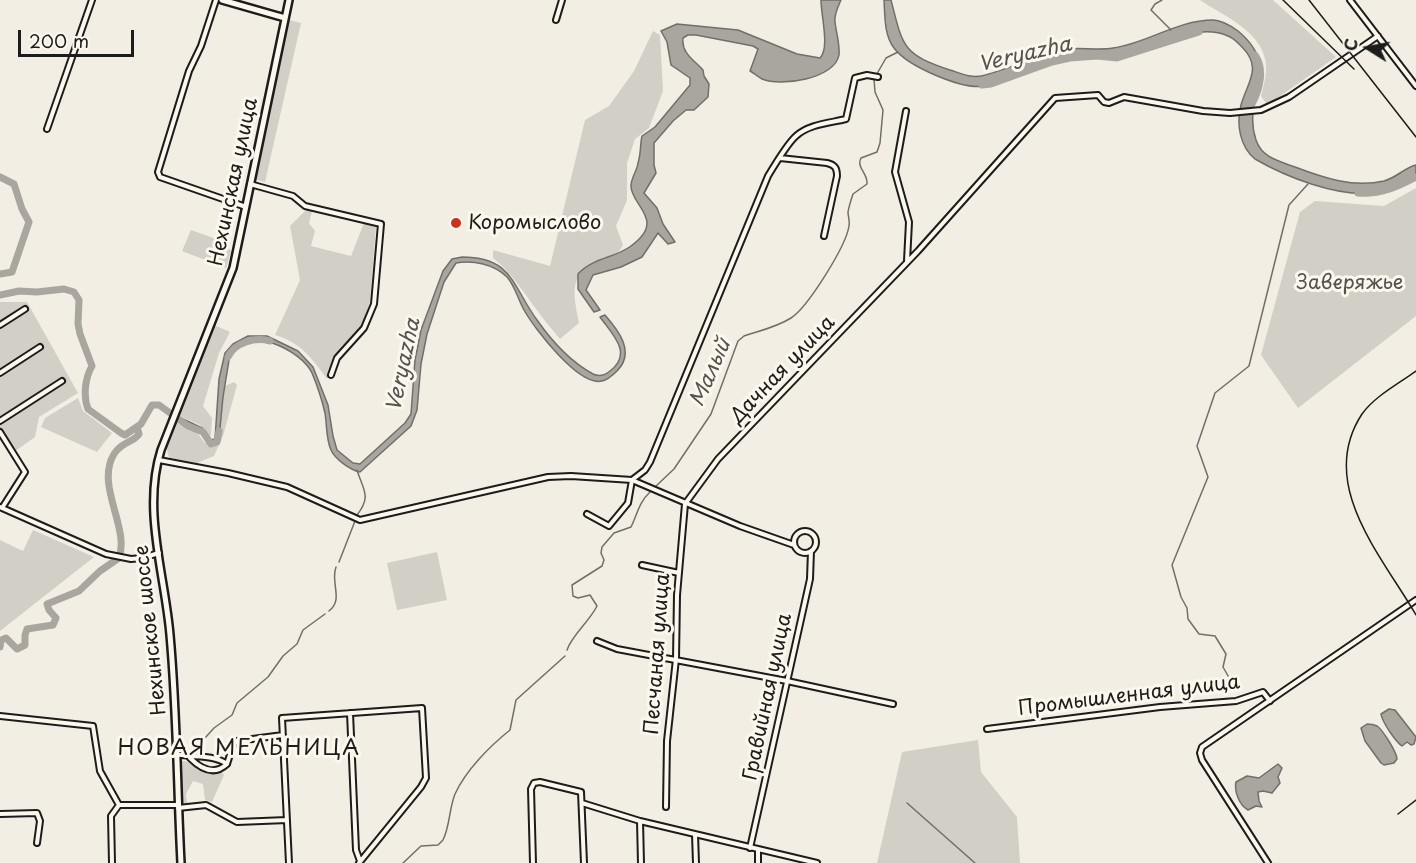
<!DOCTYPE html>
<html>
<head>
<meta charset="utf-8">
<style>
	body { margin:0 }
	#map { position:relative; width:1416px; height:863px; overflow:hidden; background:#f2eee4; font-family:"Playpen Sans",sans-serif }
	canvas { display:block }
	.north { position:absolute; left:1338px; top:18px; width:60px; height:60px; -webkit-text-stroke:4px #fbf7ec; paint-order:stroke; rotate:281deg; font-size:16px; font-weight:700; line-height:24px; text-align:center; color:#1c1c1c }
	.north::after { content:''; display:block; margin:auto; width:21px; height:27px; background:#1c1c1c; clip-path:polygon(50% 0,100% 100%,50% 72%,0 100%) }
	.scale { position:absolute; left:18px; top:30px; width:116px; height:27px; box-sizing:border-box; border:3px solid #1c1c1c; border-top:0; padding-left:8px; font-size:18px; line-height:21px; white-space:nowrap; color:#1c1c1c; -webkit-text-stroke:4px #fbf7ec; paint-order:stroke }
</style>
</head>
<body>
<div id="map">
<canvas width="1416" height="863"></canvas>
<div class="north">С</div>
<div class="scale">200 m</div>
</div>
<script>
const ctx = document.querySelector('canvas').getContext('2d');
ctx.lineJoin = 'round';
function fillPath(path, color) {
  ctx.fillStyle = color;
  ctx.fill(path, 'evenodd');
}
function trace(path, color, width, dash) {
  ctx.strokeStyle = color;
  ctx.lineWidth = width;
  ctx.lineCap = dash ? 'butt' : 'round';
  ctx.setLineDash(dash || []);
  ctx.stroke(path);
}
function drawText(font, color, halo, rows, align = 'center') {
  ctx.font = font + ' "Playpen Sans",sans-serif';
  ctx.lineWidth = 6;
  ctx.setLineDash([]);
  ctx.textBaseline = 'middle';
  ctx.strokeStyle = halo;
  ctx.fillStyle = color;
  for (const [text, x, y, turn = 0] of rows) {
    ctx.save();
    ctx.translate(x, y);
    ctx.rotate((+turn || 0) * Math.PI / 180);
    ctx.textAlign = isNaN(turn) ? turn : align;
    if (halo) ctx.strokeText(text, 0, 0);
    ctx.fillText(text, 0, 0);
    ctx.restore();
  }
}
const green = new Path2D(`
	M1200 0H1273L1336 57 1276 99 1266 103 1261 96C1264 84 1268 71 1265 59 1259 30 1222 15 1200 0Z
	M289 20 301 23 265 182 254 179Z
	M653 31 660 35 663 91 649 128 635 139 627 163V200L616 226 623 245C619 253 614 255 605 258 569 274 572 287 579 323L560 339C553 330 545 322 539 313 524 293 512 273 493 258V250L550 266 585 120 609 106 634 71Z
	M1416 188V316L1298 408 1261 355 1300 212 1315 201 1384 206Z
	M306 210 312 211 309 223 315 231 311 246 351 256 364 223 376 226 370 301 362 326 332 361 327 379C311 357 301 343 275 335L300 280 290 226Z
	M191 230 222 241 231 251 226 268 182 251Z
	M0 302H27L78 393 39 417 35 437 14 452 0 429Z
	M214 325 230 332 219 353 203 406 212 418 211 435 208 436 200 425 178 415Z
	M234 382 237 385 223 436 214 456 197 463 170 458C163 447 170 433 175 422L196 431 204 442 211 445 218 437 223 387Z
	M78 398 83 411 112 433 97 452 41 427 45 418Z
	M33 530 94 557 0 631V540L23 551Z
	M437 552 447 600 397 610 387 563Z
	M978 740 981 772 1017 817 1020 863H877L902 752Z
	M180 761C198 760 198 774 221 771L224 775 212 802 205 800 203 784 193 781 186 794 187 803 181 804Z`);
const water = new Path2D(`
	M821 0H841C838 7 834 14 835 22 836 32 840 44 839 55 835 79 780 87 762 79 758 77 754 73 750 71L758 49 753 46 696 35H688L683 38C681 53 694 60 703 70L704 76 709 84 708 97 694 110H686L673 121 654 143V165L656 173 644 193 657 208 663 224 675 242 668 244 658 233 642 257 621 267 593 275 586 290 600 310 594 312 578 289V274C592 258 615 258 631 246 667 220 631 206 631 186 631 178 637 171 638 163 641 154 640 145 642 136L655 127 690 85V78L671 65 667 42 661 31 677 24 738 30 797 54 820 58C830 48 821 16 821 0Z
	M884 0H891C903 47 902 54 950 70 960 73 970 78 981 76 1008 70 1032 57 1059 50 1077 46 1095 51 1113 48 1146 44 1177 20 1213 20 1222 20 1231 26 1238 31 1284 69 1241 96 1256 140 1262 158 1279 161 1295 167 1324 178 1353 188 1384 181 1396 178 1404 168 1416 165V176C1403 183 1388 191 1373 193 1337 197 1286 177 1255 159 1240 147 1236 124 1241 105 1247 83 1263 68 1242 47 1238 43 1234 38 1228 36 1196 22 1157 47 1127 55 1120 57 1112 60 1105 59 1100 59 1096 57 1092 56 1083 55 1069 56 1060 58 1034 64 1011 81 984 86 962 90 907 66 894 48 884 35 885 16 884 0Z
	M462 257C513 257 512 286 537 320 551 340 571 362 593 374 599 377 604 376 610 371 634 353 611 333 600 317L605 315C618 330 636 352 617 371 613 375 607 380 602 381 579 387 534 328 524 310 518 299 515 286 507 277 494 264 473 260 456 263L444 282 427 334 421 364 417 410 411 426 360 472C350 470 335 459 331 450 326 439 327 425 325 413 322 400 317 385 312 373 301 350 246 323 230 354L223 397 219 438 217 441 210 442 202 432 179 421 181 418 202 428 211 440 215 439 219 379 225 353 233 344 248 336H267L298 351 313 367 328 405 333 436 337 450 353 463 360 464 405 423 411 414 415 360 421 330 443 271 452 259Z
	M1389 709 1395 710 1416 737 1414 744 1411 745 1407 742 1402 746C1396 742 1382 722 1381 714Z
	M1367 724C1369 724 1375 725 1377 726 1383 730 1397 753 1397 759L1394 763 1384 765 1381 763 1365 741 1361 728Z
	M1278 764 1282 768 1278 777 1280 783 1272 793 1263 791 1258 792 1259 801 1262 807 1256 806 1248 810C1239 805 1234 791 1236 782L1247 776 1259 778Z`);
const stream = new Path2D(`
	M1162 0 1155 4 1151 10 1171 30
	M655 487 674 469 711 414 738 341 744 336C759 331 777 327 791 318 808 307 846 246 849 226 850 221 848 216 848 212 849 206 851 200 853 194L867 184C868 173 856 168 861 158L877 152 880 143 883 110 875 92 874 79 886 58 898 52
	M357 515C372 496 363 490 357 470
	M339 562 355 521
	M329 611C344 600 330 582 336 567
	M567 650C572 635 589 622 597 606L590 595 578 598 573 596 572 585 602 566 604 560 601 553 602 547 614 533 631 527C637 515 639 502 650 492
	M1235 688 1223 667 1226 654 1215 636 1199 634 1188 619 1187 608 1181 597 1172 565 1208 477 1197 446 1215 393 1249 366 1289 205 1308 184
	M205 738 214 728 232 715 237 703 268 677 283 656 297 644 303 630 325 614
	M907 803 975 863
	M403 863 421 846 438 845 443 840C450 826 449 809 455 794 466 770 490 746 510 730L516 700 565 656`);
const river = new Path2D(`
	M982 85 991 84 1052 62 1070 58 1097 56 1117 58 1199 32
	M1252 104C1260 89 1265 69 1255 55
	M0 177 14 184 22 209 29 222 12 272 0 274
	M1358 193C1380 195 1397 187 1416 177
	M0 295 19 291 37 292 64 289 74 292 79 300 78 324 80 334 92 366C85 378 83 396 88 409L121 433 125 435 141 424 152 405H159L188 426 203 432 211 444 217 442 219 431
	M228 357C235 342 255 337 270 341
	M0 647 1 640 6 638 17 649 25 645V635L27 629 53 625 56 618 49 610 47 604 79 591 100 571 119 558C130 528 95 485 114 454 122 441 133 443 139 434L137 427`);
const minor = new Path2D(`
	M216 0 201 46 189 71 158 172 160 177 246 207
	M1350 0 1416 86
	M556 20 562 0
	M906 111 895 172 909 222 907 261
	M47 129 92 0
	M780 158 827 163C835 165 837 168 837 176L824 236
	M250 184 293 196 305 206 381 224 374 304 364 328 337 358 331 375
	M0 325 25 309
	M0 373 40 347
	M0 421 62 381
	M0 432 25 472 2 508
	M159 460 228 473 287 487 360 520 548 477 571 476 632 480 740 526 794 545
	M0 507 106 554 131 559 142 558 159 553
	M587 514 609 526 628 503 632 480 645 470 650 462 768 176C774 166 788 143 796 136 809 124 830 123 846 119L855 78 867 75 878 77
	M794 542a11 11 0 1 1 22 0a11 11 0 1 1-22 0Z
	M642 565 679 573
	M597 641 617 649 787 681 893 704
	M350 713 356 850 360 861
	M0 716 93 726 100 771 119 805 111 816 112 863
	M987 729 1160 707 1236 701 1263 692 1270 701
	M176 754C194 758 213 754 227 764L233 745 237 741 283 735
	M190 758C201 769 214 776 227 764
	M582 803 640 821 817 863
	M119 805H178
	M666 807 667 741 676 659 677 595 685 504 718 459 918 251 1055 98 1098 95 1104 102 1109 103 1124 97 1203 111 1230 113 1261 110 1289 97 1378 36
	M178 808 206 805 237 822 287 820
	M0 814 37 813 40 821 37 843
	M640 821 641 863
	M695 834 696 863
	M750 848 810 579 811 551
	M758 850V863
	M289 863 282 718 422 708 426 778 421 787 359 863
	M533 863 531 789 534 783 540 782 581 792 584 863
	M1268 863 1202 760 1200 753 1202 747 1416 600`);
const major = new Path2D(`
	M222 0 285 18
	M181 863C177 787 177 711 170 635 165 575 142 510 161 450L233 268 289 0`);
const rail = new Path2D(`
	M1283 0 1354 69
	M1309 0 1416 137
	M1416 371C1398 384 1375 396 1362 414 1316 484 1382 556 1416 615
	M1398 814 1416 800`);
const markers = [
	[456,223,6,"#c8321e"]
];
const streetNames = [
	["Нехинская улица",234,182,-78],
	["Дачная улица",783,370,-46],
	["Нехинское шоссе",151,630,-96],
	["Песчаная улица",658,654,-86],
	["Промышленная улица",1129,696,-7],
	["Гравийная улица",768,697,-78]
];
const poiNames = [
	["Коромыслово",468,223]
];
const parkNames = [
	["Заверяжье",1350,283]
];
const waterNames = [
	["Veryazha",1025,55,-13],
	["Veryazha",404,365,-78],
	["Малый",711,373,-66]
];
const quarterNames = [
	["НОВАЯ МЕЛЬНИЦА",239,749]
];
fillPath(green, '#d2cfc6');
fillPath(water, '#a9a6a0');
trace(water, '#716f6b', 1.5);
trace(stream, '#716f6b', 1.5);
trace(river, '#a9a6a0', 7);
trace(minor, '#1c1c1c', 8);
trace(major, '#1c1c1c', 10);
trace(minor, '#fbf7ec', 4);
trace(major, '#fbf7ec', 5);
trace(rail, '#1c1c1c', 1.5);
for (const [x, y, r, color] of markers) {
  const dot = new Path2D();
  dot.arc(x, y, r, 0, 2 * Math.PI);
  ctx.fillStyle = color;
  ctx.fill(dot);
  trace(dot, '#fbf7ec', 2);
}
drawText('20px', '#1c1c1c', '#fbf7ec', streetNames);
drawText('20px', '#1c1c1c', '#fbf7ec', poiNames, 'left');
drawText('20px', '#53524f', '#fbf7ec', parkNames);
drawText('italic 21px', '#545351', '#fbf7ec', waterNames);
ctx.letterSpacing = '1.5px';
drawText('22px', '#1c1c1c', '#fbf7ec', quarterNames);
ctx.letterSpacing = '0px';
</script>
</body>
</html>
